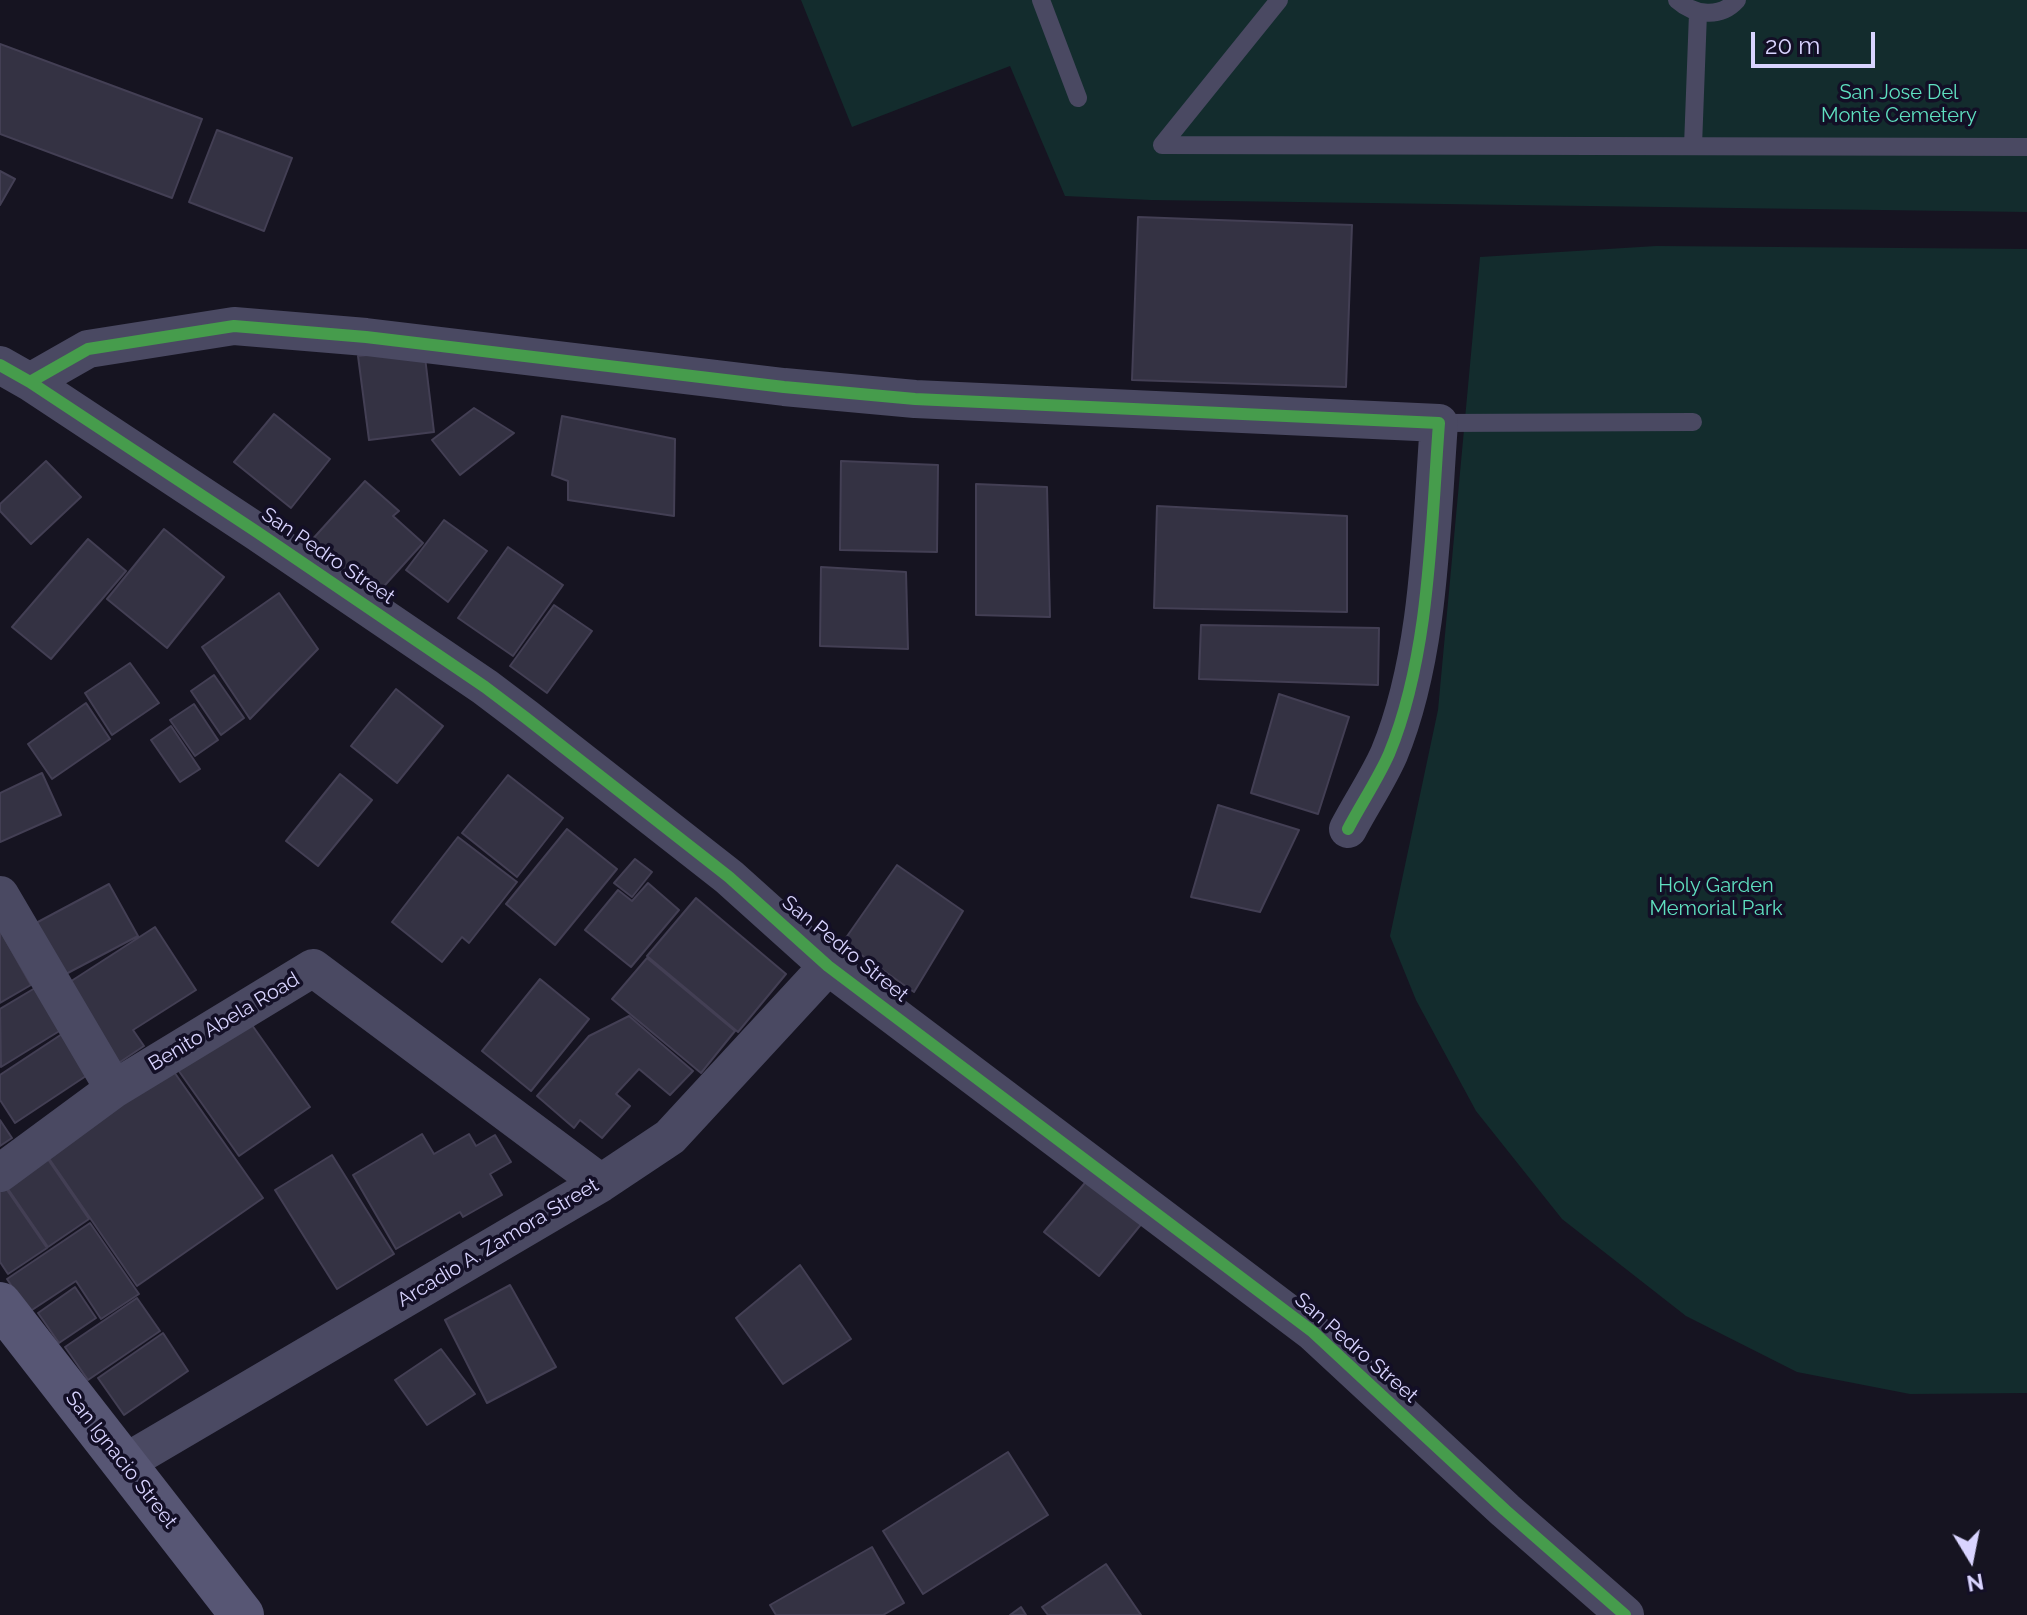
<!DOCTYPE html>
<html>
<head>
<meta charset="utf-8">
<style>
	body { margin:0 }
	#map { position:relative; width:2027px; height:1615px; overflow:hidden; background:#161421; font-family:Raleway,sans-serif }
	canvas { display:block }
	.north { position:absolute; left:1931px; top:1519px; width:80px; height:80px; -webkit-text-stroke:6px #130f26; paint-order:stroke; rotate:170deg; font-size:22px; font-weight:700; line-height:32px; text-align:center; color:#d9d4ff }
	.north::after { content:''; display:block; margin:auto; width:28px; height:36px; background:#d9d4ff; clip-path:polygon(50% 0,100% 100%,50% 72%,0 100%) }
	.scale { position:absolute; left:1751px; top:32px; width:124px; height:36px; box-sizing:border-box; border:4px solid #d9d4ff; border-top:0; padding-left:10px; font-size:24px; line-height:28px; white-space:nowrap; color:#d9d4ff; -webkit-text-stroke:6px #130f26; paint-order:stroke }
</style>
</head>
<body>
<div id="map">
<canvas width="2027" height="1615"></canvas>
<div class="north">N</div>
<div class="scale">20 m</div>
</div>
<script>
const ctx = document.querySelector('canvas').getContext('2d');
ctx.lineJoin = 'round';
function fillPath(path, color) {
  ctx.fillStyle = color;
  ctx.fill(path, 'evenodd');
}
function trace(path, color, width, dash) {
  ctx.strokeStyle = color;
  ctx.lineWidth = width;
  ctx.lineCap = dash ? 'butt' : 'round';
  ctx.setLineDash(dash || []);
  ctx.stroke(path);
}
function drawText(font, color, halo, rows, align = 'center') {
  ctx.font = font + ' Raleway,sans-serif';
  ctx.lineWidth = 7;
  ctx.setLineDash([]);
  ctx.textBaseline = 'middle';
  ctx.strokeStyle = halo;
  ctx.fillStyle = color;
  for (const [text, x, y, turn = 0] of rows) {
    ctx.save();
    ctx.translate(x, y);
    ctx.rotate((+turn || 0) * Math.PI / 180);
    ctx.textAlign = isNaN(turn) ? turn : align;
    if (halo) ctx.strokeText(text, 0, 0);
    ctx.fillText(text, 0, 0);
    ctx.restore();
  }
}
const green = new Path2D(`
	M801 0H2027V212L1151 200 1065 196 1010 66 852 127Z
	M1656 246 2027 249V1393L1910 1394 1797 1372 1686 1316 1562 1219 1476 1111 1416 1000 1390 936 1438 710 1480 257Z`);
const building = new Path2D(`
	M0 44 202 119 172 198 0 134Z
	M217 130 292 158 264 231 189 202Z
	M0 171 15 179 0 205Z
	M1138 217 1352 225 1346 387 1132 380Z
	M424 349 434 432 369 440 358 356Z
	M474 408 514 433 460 475 432 440Z
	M274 414 330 459 291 508 234 462Z
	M562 416 675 439 674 516 568 500V481L552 475Z
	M46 461 81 497 31 544 0 511V504Z
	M841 461 938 465 937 552 840 550Z
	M365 481 399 511 393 516 423 543 377 594 351 570 346 573 310 542Z
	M976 484 1047 487 1050 617 976 615Z
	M1157 506 1347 516V612L1154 608Z
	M444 520 487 551 448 602 406 570Z
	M164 529 224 577 167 648 107 599Z
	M88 539 126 571 51 659 12 627Z
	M508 547 563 585 513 656 458 618Z
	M821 567 906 572 908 649 820 646Z
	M279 593 318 649 250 719 202 647Z
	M554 605 592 631 547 693 510 666Z
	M1201 625 1379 628 1378 685 1199 679Z
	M130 663 159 703 112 735 85 693Z
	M214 675 244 718 221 735 191 691Z
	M396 689 443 726 397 783 351 746Z
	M1279 694 1349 717 1318 814 1251 793Z
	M86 703 110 739 52 779 28 744Z
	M194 704 218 740 195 756 170 720Z
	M171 726 200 769 180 782 151 740Z
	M42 773 61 815 0 842V793Z
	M340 774 372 800 318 866 286 841Z
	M508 775 563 818 517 877 462 833Z
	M1218 805 1299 830 1260 912 1191 897Z
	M567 829 617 869 555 945 506 904Z
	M458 837 517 882 469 943 462 937 442 962 392 922Z
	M635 859 652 872 632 897 614 883Z
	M897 865 963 911 914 992 843 942Z
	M648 883 679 910 631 967 585 930 618 890 632 901Z
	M109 884 138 936 64 975 36 923Z
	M696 898 786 974 738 1032 647 956Z
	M155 927 196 990 133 1030 144 1046 114 1066 62 987Z
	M0 930 31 985 0 1003Z
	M647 958 735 1031 701 1073 612 999Z
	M540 979 589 1019 531 1091 482 1051Z
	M35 988 61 1030 1 1067 0 1009Z
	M629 1016 693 1071 670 1095 639 1069 616 1094 630 1106 602 1138 580 1120 574 1128 537 1096 589 1036Z
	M247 1018 310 1107 239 1156 176 1067Z
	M62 1034 89 1074 15 1123 0 1100V1075Z
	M172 1069 263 1198 137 1286 48 1157Z
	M0 1120 12 1138 0 1146Z
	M422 1134 434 1154 469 1134 476 1146 495 1135 511 1162 490 1174 502 1195 463 1217 460 1212 396 1249 353 1175Z
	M332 1155 394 1254 337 1289 275 1190Z
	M47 1158 89 1219 48 1247 6 1186Z
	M1089 1178 1143 1222 1099 1276 1044 1232Z
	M5 1187 47 1248 8 1274 0 1262V1191Z
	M90 1223 139 1294 101 1319 76 1281 29 1312 7 1279Z
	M800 1265 851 1339 783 1384 736 1318Z
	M510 1285 556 1367 487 1403 445 1320Z
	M75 1287 96 1318 59 1343 38 1313Z
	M137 1298 160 1331 88 1380 65 1347Z
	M163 1333 188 1371 124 1415 98 1378Z
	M441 1349 475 1394 427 1425 395 1380Z
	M1008 1452 1048 1515 923 1594 883 1531Z
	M872 1547 904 1603 883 1615H776L770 1605Z
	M1106 1564 1141 1615H1048L1042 1607Z
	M1021 1607 1026 1615H1010Z`);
const service = new Path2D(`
	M1041 0 1078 98
	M1279 0 1162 145 2027 147
	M1677 0C1694 15 1720 19 1737 0
	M1693 146 1698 13
	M1439 423 1693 422`);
const minor = new Path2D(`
	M0 365 30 382 257 532 485 687 526 718 729 877 828 966 1313 1332 1505 1510 1625 1615
	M30 382 88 349 234 326 366 337 784 387 915 399 1439 423C1431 529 1430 655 1389 754 1378 779 1361 804 1348 829
	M0 895 114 1089
	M0 1173 114 1089 313 968 601 1183
	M123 1464 601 1183 670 1137 828 966`);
const secondary = new Path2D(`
	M0 1304 242 1615`);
const cycleway = new Path2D(`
	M0 365 30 382 257 532 485 687 526 718 729 877 828 966 1313 1332 1505 1510 1625 1615
	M30 382 88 349 234 326 366 337 784 387 915 399 1439 423C1431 529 1430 655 1389 754 1378 779 1361 804 1348 829`);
const parkNames = [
	["San Jose Del",1899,93],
	["Monte Cemetery",1899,116],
	["Holy Garden",1716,886],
	["Memorial Park",1716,909]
];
const streetNames = [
	["San Pedro Street",328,556,34],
	["San Pedro Street",845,949,39],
	["Benito Abela Road",224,1022,-31],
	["Arcadio A. Zamora Street",498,1243,-31],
	["San Pedro Street",1356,1348,41],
	["San Ignacio Street",121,1460,52]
];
fillPath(green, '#132c2d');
fillPath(building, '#343243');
trace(building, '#433f54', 2);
trace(service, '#4a4962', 18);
trace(minor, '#4a4962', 38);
trace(secondary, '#575674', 44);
trace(cycleway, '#469c4c', 12);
drawText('20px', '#5fe0c0', '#130f26', parkNames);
drawText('20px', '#d9d4ff', '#130f26', streetNames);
</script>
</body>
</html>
